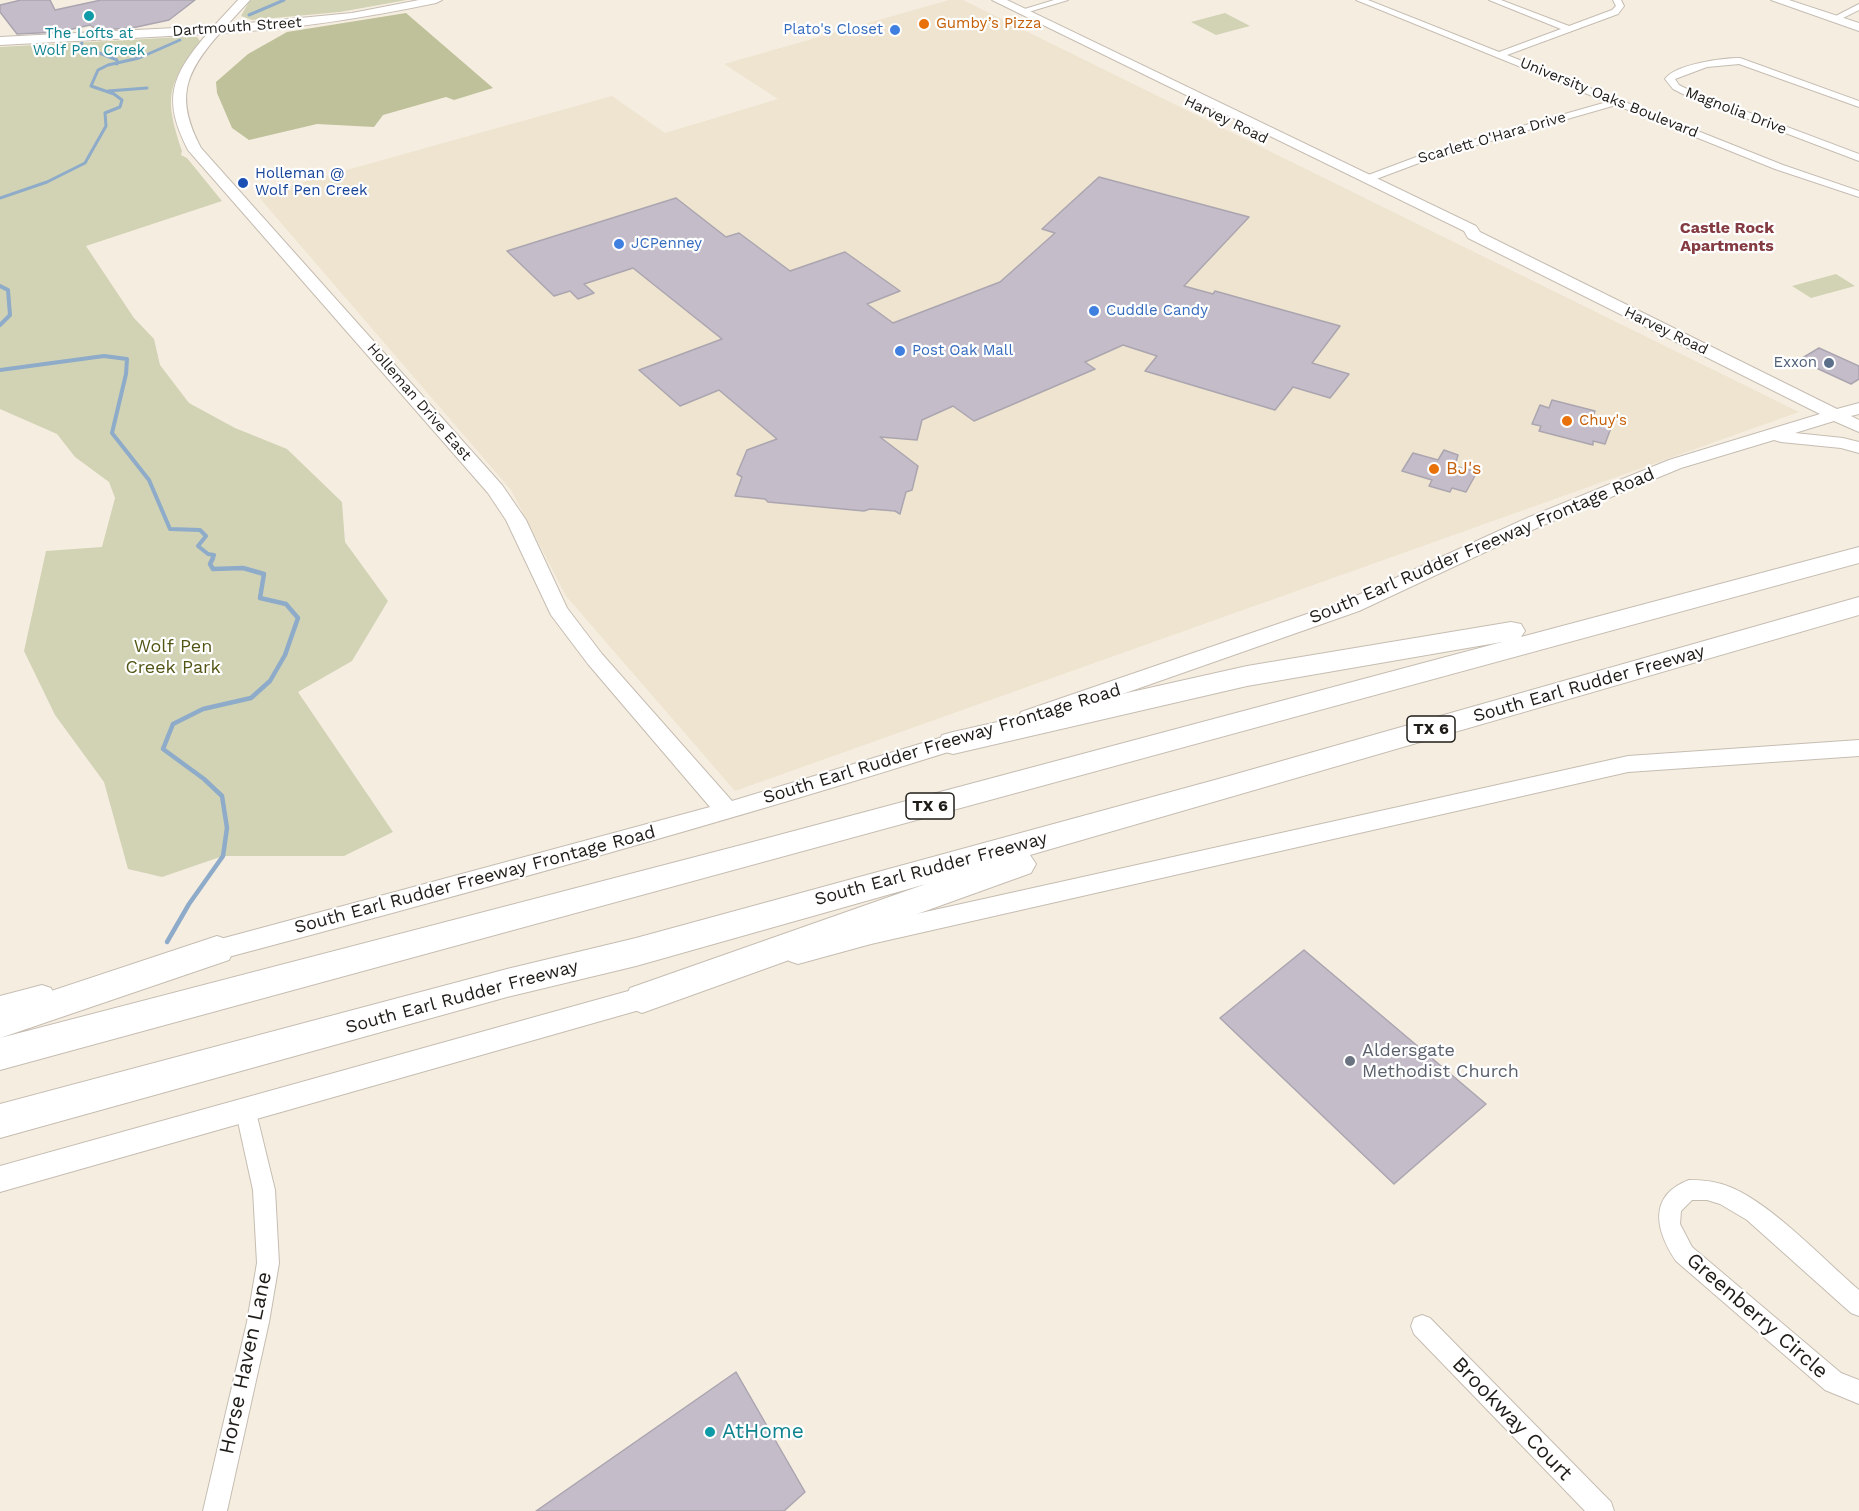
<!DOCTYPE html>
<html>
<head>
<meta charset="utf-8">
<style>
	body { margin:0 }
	canvas { display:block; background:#f6ede1 }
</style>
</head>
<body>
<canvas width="1859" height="1511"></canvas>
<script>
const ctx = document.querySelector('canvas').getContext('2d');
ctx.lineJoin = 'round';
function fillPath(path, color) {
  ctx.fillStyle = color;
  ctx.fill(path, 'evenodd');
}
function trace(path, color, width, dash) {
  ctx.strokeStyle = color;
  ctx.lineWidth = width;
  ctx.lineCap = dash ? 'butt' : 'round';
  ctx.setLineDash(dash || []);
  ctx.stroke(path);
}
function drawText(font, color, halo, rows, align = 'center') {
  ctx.font = font + ' "Work Sans",sans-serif';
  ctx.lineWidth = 4.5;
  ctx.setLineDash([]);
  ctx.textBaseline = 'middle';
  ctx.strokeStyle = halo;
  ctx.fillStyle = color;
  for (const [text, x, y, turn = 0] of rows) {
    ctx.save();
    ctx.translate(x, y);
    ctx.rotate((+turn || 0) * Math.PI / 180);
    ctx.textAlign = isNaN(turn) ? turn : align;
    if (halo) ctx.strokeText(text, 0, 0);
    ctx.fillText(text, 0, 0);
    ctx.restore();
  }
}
const commercial = new Path2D(`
	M949 0H963L1799 412 735 791 566 596 511 490 257 195 612 96 665 133 778 99 724 64Z`);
const green = new Path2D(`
	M250 0H407L340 12 252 20 241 16Z
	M1225 13 1250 26 1216 35 1191 22Z
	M181 37H197L200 41C167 87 164 96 182 151L181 155 187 158 222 201 86 246 134 318 154 339 160 365 189 403 235 428 287 449 342 502 345 542 388 601 352 661 298 692 393 832 344 856H223L162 877 128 869 104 782 55 715 24 651 46 551 102 547 115 498 109 482 75 457 57 434 0 409V47Z
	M1836 274 1855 286 1811 298 1792 286Z`);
const forest = new Path2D(`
	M406 13 493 88 454 100 446 97 383 115 374 127 317 124 249 140 232 128 217 93 216 82 248 54 287 32Z`);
const streamFar2 = new Path2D(`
	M249 15 284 0
	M82 43 80 45 85 48
	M89 49 117 60V64
	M108 91 147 88
	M0 198 47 182 85 163 106 126 105 113 120 107 122 100 114 94 91 86 98 70 108 65 139 58 180 40`);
const streamFar1 = new Path2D(`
	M0 286 8 290 10 315 0 325
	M0 370 104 356 127 359 126 374 112 433 149 480 170 529 200 530 206 536 198 546 208 554 214 555 212 560`);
const stream = new Path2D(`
	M167 942 189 904 223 856 227 828 222 796 204 779 163 749 173 724 203 709 251 698 270 681 285 655 298 618 286 604 260 598 264 574 243 568 213 569 210 564 213 558`);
const building = new Path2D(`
	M21 0H50L55 10 101 0H195L169 20 132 28 97 30 90 25 59 32 17 34 0 12V5Z
	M1099 177 1249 217 1184 286 1213 294 1215 291 1340 326 1312 363 1349 374 1330 398 1293 387 1275 410 1145 371 1157 356 1123 345 1085 362 1095 369 974 421 953 406 922 420 917 440 880 437 918 466 912 490 906 492 900 514 895 511 870 509 864 511 768 502 765 499 735 496 742 477 737 474 747 450 777 439 719 390 680 406 639 370 722 339 633 268 584 284 594 293 578 299 570 291 554 296 507 251 676 198 726 237 739 233 790 271 845 252 900 291 867 304 893 323 1000 282 1055 233 1042 229Z
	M1819 348 1859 366V379L1851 384 1799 360Z
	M1552 400 1595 411 1592 419 1612 425 1605 444 1593 441V445L1539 431 1541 426 1532 424 1540 405 1549 408Z
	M1444 450 1458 455 1455 466 1477 472 1466 492 1452 488 1450 492 1429 486 1432 480 1402 471 1413 453 1438 460Z
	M1304 950 1486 1104 1394 1184 1220 1018Z
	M736 1372 805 1492 784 1511H536Z`);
const street = new Path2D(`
	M1054 0H1068L1022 14 1018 11Z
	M1356 0H1368L1499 52 1561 29 1489 0H1501L1569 26 1612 10 1616 6 1613 0H1621L1624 6 1618 14 1507 55 1783 165 1859 191V197L1775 169 1616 105 1435 157 1371 181H1363V177L1427 153 1607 102Z
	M1859 4V10L1837 21 1830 19Z
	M1740 58 1859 101V107L1739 64 1707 67 1675 79 1679 85 1689 90 1859 154V161L1683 94 1673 89 1665 79C1675 64 1723 58 1740 58Z
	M245 1099 252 1102 255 1108 275 1190 279 1263 269 1322 227 1511H203L247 1322 257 1263 253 1190 235 1108 238 1102Z
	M1689 1180C1703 1180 1716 1181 1730 1187 1772 1204 1823 1259 1859 1290V1316L1851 1313 1747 1220 1720 1204 1707 1200H1692L1681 1211 1680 1224 1692 1247 1841 1373 1859 1380V1404L1825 1390 1676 1261C1656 1231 1647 1196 1689 1180Z
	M1422 1315 1430 1318 1611 1502 1614 1511H1585L1414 1334 1411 1326 1414 1318Z`);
const secondary = new Path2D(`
	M238 0H250L227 25 352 13 419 0H442L436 3C364 18 294 29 220 33 184 73 175 99 201 148L502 485 526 520 567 608 602 654 732 801 969 729 977 731 980 737 977 743C721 824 462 895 202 964L193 961 189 954 193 947 202 944 710 807 588 664 551 615 506 520 488 493 188 150C162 99 171 76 207 34L0 45V37L214 26Z
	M992 0H1007L1476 226 1480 232 1837 409 1859 403V414L1851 416 1859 420V432L1834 421 1795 433 1843 438 1859 442V453L1841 448 1781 442 1774 440 1681 468 1541 526 1359 611 1037 724 1029 726 1021 724 1018 718 1021 712 1345 601 1527 518 1669 460 1820 414 1468 238 1464 231Z
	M1771 0H1789L1859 23V31Z
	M1859 740V756L1628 772 871 944 798 964 789 961 785 954 789 947 871 924 1628 756Z
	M657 983 666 986 670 994 666 1002 657 1005 0 1192V1166Z
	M42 985 51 988 55 996 51 1004 0 1018V996Z`);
const highway = new Path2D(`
	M1859 547V563L0 1070V1038L749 843 1502 642 1247 686 953 754 942 751 938 743 942 735 953 732 1247 666 1511 622 1521 624 1525 631 1521 637Z
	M1859 597V615L1030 855 1036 864 1031 873 642 1013 630 1008 625 998 630 988 926 884 636 966 507 997 0 1138V1104L507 969 636 938 1222 778Z
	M217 936 229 940 234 950 229 960 0 1038V1008Z`);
const markers = [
	[89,16,6,"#0f9aa8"],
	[924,24,6,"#e8710a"],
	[895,30,6,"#3f7fe0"],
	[243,183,6,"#1a4fb4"],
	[619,244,6,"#3f7fe0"],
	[1094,311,6,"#3f7fe0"],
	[900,351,6,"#3f7fe0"],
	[1829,363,6,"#5c6f8a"],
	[1567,421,6,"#e8710a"],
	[1434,469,6,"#e8710a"],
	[1350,1061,6,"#6b7280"],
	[710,1432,6,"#0f9aa8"]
];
const farFoodnames = [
	["Gumby’s Pizza",936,24],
	["Chuy's",1579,421]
];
const farStreetnames = [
	["Dartmouth Street",237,27,-4],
	["University Oaks Boulevard",1609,98,22],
	["Magnolia Drive",1736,111,21],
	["Harvey Road",1226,120,26],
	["Scarlett O'Hara Drive",1492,138,-16],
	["Harvey Road",1666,331,26],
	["Holleman Drive East",419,402,49]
];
const farShopnames = [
	["Plato's Closet",883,30,"right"],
	["JCPenney",631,244],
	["Cuddle Candy",1106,311],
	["Post Oak Mall",912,351]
];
const farCulturenames = [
	["The Lofts at",89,34],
	["Wolf Pen Creek",89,51]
];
const farTransitnames = [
	["Holleman @",255,174],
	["Wolf Pen Creek",255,191]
];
const farServicenames = [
	["Exxon",1817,363]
];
const farNeighbourhoodnames = [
	["Castle Rock",1727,228],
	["Apartments",1727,246]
];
const shields = [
	[1431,729,48],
	[930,806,48]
];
const shieldNames = [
	["TX 6",1431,729],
	["TX 6",930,806]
];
const foodNames = [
	["BJ's",1446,469]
];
const streetNames = [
	["South Earl Rudder Freeway Frontage Road",1482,546,-23],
	["South Earl Rudder Freeway",1589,684,-16],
	["South Earl Rudder Freeway Frontage Road",942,744,-17],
	["South Earl Rudder Freeway",931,869,-15],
	["South Earl Rudder Freeway Frontage Road",475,880,-15],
	["South Earl Rudder Freeway",462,997,-15]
];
const parkNames = [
	["Wolf Pen",173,647],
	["Creek Park",173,668]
];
const worshipNames = [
	["Aldersgate",1362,1051],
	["Methodist Church",1362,1072]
];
const nearStreetnames = [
	["Greenberry Circle",1757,1316,41],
	["Horse Haven Lane",246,1363,-78],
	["Brookway Court",1512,1419,46]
];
const nearCulturenames = [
	["AtHome",722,1432]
];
fillPath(commercial, '#eee4cf');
fillPath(green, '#d1d3b4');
fillPath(forest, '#bec199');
trace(streamFar2, '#8eabc9', 3);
trace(streamFar1, '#8eabc9', 4);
trace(stream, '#8eabc9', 4.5);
fillPath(building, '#c4bdc9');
trace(building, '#aba5b0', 1.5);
trace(street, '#c6bdb2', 2);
trace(secondary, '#c6bdb2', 2);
trace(highway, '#c6bdb2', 2);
fillPath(street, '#fff');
fillPath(secondary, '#fff');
fillPath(highway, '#fff');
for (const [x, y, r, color] of markers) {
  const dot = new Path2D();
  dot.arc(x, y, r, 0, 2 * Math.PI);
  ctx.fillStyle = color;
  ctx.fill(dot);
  trace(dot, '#fff', 2);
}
drawText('15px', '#c56008', '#fff', farFoodnames, 'left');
drawText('15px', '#1f1c18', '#fff', farStreetnames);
drawText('15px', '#366cbe', '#fff', farShopnames, 'left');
drawText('15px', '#0d838f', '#fff', farCulturenames);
drawText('15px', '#164399', '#fff', farTransitnames, 'left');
drawText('15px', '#4e5e75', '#fff', farServicenames, 'right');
drawText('bold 16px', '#843b42', '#fff', farNeighbourhoodnames);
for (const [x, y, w] of shields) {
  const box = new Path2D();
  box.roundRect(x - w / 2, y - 13, w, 26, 4.5);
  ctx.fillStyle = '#fff';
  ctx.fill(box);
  trace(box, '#1f1c18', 1.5);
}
drawText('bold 16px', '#1f1c18', null, shieldNames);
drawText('18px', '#c56008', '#fff', foodNames, 'left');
drawText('18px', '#1f1c18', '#fff', streetNames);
drawText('18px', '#535515', '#fff', parkNames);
drawText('18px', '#5b616d', '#fff', worshipNames, 'left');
drawText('21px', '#1f1c18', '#fff', nearStreetnames);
drawText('21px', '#0d838f', '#fff', nearCulturenames, 'left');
</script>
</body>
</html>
